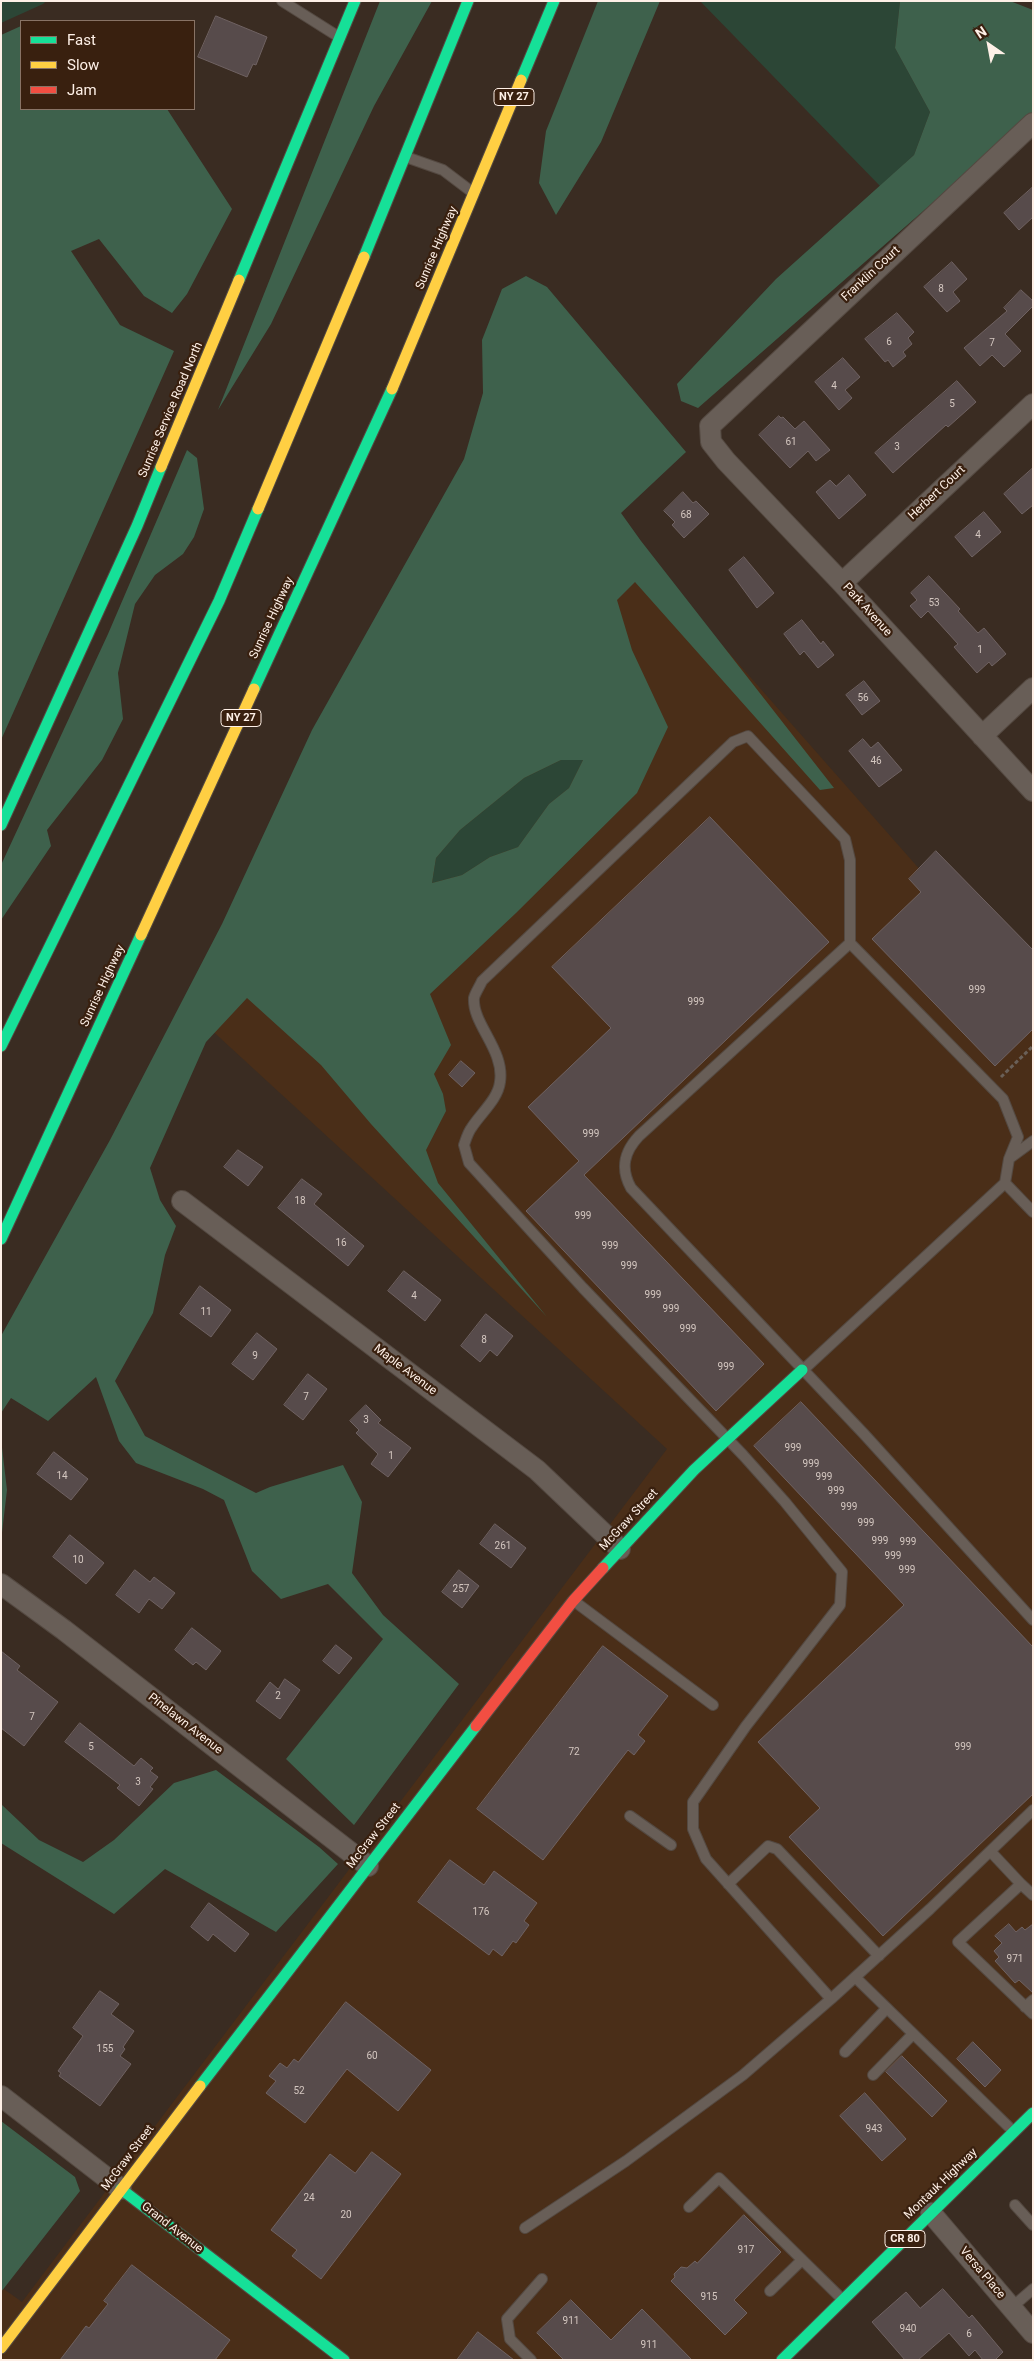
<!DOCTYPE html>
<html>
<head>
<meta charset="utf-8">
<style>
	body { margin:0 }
	#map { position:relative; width:1034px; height:2361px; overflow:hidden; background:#3a2c22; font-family:Roboto,sans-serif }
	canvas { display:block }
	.frame { position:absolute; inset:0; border:2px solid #fef0e7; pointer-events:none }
	.legend { position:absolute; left:20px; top:20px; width:175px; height:90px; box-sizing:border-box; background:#39200f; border:1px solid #887365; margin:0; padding:6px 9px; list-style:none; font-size:15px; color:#fef0e7 }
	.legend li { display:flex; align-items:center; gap:10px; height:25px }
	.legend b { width:25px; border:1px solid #887365 }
	.north { position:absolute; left:964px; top:20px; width:50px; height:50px; -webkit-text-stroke:4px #39200f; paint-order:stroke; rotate:327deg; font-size:14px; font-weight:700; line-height:20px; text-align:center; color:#fef0e7 }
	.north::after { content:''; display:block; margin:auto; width:18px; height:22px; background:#fef0e7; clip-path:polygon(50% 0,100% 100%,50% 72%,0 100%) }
</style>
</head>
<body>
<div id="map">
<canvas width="1034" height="2361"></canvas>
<div class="frame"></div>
<ul class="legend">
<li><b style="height:6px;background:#16e098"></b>Fast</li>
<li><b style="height:6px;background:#ffcf43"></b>Slow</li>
<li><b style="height:6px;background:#f24e42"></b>Jam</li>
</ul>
<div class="north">N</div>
</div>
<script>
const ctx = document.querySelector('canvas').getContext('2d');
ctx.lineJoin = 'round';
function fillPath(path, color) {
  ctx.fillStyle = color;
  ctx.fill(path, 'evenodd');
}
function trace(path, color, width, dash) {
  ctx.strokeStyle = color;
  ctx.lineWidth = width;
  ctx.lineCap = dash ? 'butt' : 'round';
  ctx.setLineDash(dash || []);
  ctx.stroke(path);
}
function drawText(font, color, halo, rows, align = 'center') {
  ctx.font = font + ' Roboto,sans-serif';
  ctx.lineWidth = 4.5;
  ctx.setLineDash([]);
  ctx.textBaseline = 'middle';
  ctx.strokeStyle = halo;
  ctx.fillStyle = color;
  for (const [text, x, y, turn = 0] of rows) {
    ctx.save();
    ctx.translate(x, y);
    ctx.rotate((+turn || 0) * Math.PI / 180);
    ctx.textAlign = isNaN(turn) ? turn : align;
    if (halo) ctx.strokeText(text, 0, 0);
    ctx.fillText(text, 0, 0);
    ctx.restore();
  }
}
const built = new Path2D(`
	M596 502 1033 998V2113L782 2360H1V2287L22 2302 667 1449 193 1013Z`);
const green = new Path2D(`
	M1 1H46L43 4 1 23Z
	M700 1H900L895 48 930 112 914 155 880 186Z
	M561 760H583L569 788 549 804 518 847 490 857 462 875 432 883 436 858 460 830 524 778Z`);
const forest = new Path2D(`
	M380 1H432L374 106 271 324 218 410Z
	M598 1H660L601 142 556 215 539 183 546 131Z
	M900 1H1010L1033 10V115L698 408 681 401 677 384 776 279 914 155 930 112 895 48Z
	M21 26V109H167L232 209 187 294 172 313 144 296 99 239 71 251 120 325 174 351 1 740V35Z
	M526 276 547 287 686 452 621 513 641 541 834 788 820 790 635 582 617 600 632 650 668 727 637 793 516 913 430 994 451 1045 434 1074 443 1094 446 1111 426 1150 438 1183 547 1317 371 1124 321 1065 247 998 206 1042 150 1168 160 1200 176 1226 165 1255 153 1313 115 1381 145 1436 256 1493 270 1487 343 1465 362 1502 352 1573 383 1615 459 1684 354 1825 286 1759 383 1639 328 1584 281 1599 252 1571 224 1500 203 1489 136 1463 119 1441 96 1377 48 1421 11 1398 1 1413V1336L110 1140 222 924 312 730 464 459 483 393 482 340 502 289ZM561 760H583L569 788 549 804 518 847 490 857 462 875 432 883 436 858 460 830 524 778Z
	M187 450 197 458 204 509 194 537 183 554 155 575 135 604 118 673 123 719 102 760 47 830 51 846 1 920V865L108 634Z
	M1 1439 7 1490 1 1541Z
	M216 1770 319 1847 338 1864 276 1932 165 1869 114 1914 1 1843V1804L39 1840 83 1862 114 1840 174 1783Z
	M1 2121 75 2177 80 2191 1 2292Z`);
const building = new Path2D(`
	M216 16 267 37 256 65 253 64 247 77 198 57Z
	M1033 187V217L1019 230 1004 213Z
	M952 262 967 279 953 292 960 301 947 312 924 287Z
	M1021 290 1033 301V306L1005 334 1021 351 1004 367 992 355 980 366 964 348 1007 311 1004 308Z
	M897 313 914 332 908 338 912 344 903 352 906 356 893 367 888 360 885 362 865 339Z
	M843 358 860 377 845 390 852 398 839 410 815 382Z
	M957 381 976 402 948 427 946 425 893 473 875 453Z
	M779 416 781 418 783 417 795 429 804 421 830 450 816 461 808 451 790 468 759 435Z
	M1033 468V505L1022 514 1004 494Z
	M849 475 866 495 839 519 816 492 830 480 836 486Z
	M683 492 693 503 696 501 709 514 684 538 672 525 675 522 664 511Z
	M984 512 1001 532 972 557 955 537Z
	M744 557 774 593 757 608 729 570Z
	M929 576 960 609 958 611 978 633 984 628 1006 654 992 666 989 662 977 673 954 647 958 644 928 611 921 618 910 606 917 600 911 593Z
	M802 620 821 644 823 641 834 655 818 668 804 651 800 655 784 634Z
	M864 681 880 701 862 715 846 695Z
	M863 739 871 748 878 742 902 770 879 787 849 751Z
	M710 817 829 942 584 1175 764 1364 716 1411 526 1211 579 1161 528 1107 611 1028 552 967Z
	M936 851 1033 950V1029L995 1066 872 939 921 892 909 879Z
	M461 1061 475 1073 462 1087 449 1075Z
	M238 1150 263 1167 248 1186 224 1167Z
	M302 1179 322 1194 314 1204 364 1246 348 1266 278 1208Z
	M404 1271 441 1300 425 1321 388 1291Z
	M200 1286 231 1310 211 1337 180 1314Z
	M486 1314 513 1336 497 1356 490 1350 480 1362 461 1346Z
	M257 1333 277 1349 253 1380 232 1364Z
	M308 1374 327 1389 303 1420 284 1405Z
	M801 1402 1033 1647V1794L883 1936 789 1837 820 1808 758 1742 904 1605 754 1446Z
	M366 1405 381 1420 378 1423 411 1448 388 1477 371 1464 378 1454 356 1433 359 1430 350 1421Z
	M54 1452 88 1479 71 1500 37 1474Z
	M495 1524 526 1548 511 1568 480 1544Z
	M70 1535 104 1563 86 1584 53 1557Z
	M135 1570 150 1582 154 1577 175 1593 162 1609 149 1599 139 1613 116 1595Z
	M459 1570 479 1586 462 1608 442 1592Z
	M192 1628 221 1651 206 1670 196 1662 193 1665 175 1650Z
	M336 1645 352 1658 339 1674 323 1661Z
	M603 1646 668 1696 638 1735 645 1741 634 1755 628 1750 543 1860 477 1809Z
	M1 1651 20 1666 17 1670 58 1702 24 1746 1 1728Z
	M285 1679 300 1690 280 1719 256 1701 270 1682 278 1689Z
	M80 1723 134 1766 141 1758 153 1768 150 1771 158 1777 150 1787 153 1789 139 1806 117 1788 120 1785 65 1742Z
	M450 1860 484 1885 494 1871 537 1903 524 1921 529 1925 516 1943 513 1941 502 1956 493 1949 489 1955 418 1902Z
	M209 1903 249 1934 235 1952 213 1934 208 1941 191 1927Z
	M1009 1924 1016 1932 1022 1927 1025 1930 1033 1924V1993L1019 1980 1015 1983 995 1961 999 1957 994 1951 1002 1943 995 1936Z
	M100 1991 119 2004 111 2014 134 2031 123 2047 125 2049 120 2056 131 2064 100 2106 59 2076 61 2073 58 2071 83 2036 73 2028Z
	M346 2002 431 2070 398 2111 347 2069 305 2123 266 2093 276 2081 269 2076 280 2063 287 2068 294 2059 298 2062Z
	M973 2042 1001 2070 985 2087 957 2059Z
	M902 2056 947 2101 932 2117 886 2072Z
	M865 2093 906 2139 882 2161 840 2116Z
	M372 2152 401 2174 321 2279 292 2256 297 2250 271 2230 330 2154 355 2173Z
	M744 2215 781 2252 734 2300 747 2313 725 2335 671 2281 675 2277 674 2274 681 2267 687 2268 695 2261 697 2263Z
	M132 2265 230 2340 215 2360H60L86 2326 89 2328 108 2304 104 2301Z
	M943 2289 969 2318 972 2315 1003 2352 995 2360H983L975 2350 969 2356 949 2333 918 2360H905L872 2322 906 2292 920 2308Z
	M571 2300 611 2340 642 2309 692 2360H564L537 2333Z
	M478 2332 514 2360H457Z`);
const path = new Path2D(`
	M1001 1077 1033 1046`);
const lane = new Path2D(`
	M282 1 339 37
	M406 157 443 170 472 192
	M850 943 639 1136C624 1152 620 1168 631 1188L864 1434 1033 1620
	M1010 1158 1033 1141
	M1005 1183 1033 1212
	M803 1370 1005 1183 1009 1159 1018 1137 1003 1099 850 943V860L845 839 748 736 733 742 482 981C480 986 475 993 474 998 472 1024 505 1050 500 1082 498 1099 481 1113 472 1127 468 1132 466 1139 464 1145L469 1163 583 1288 743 1455 785 1502 842 1572 840 1605 746 1726 693 1802V1829L706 1859 831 1999 930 1909 1033 1810
	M574 1601 713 1705
	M630 1816 671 1845
	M991 1852 1021 1884
	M728 1884 768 1846 777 1849 879 1956
	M1033 1895 1021 1884 958 1942 1033 2014
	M855 1977 1014 2132
	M1025 2007 1033 2000
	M845 2052 887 2008
	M873 2075 913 2034
	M1015 2205 1033 2225
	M689 2207 719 2178 842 2299
	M525 2228 626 2161 743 2075 831 1999
	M770 2291 802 2260
	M1011 2308 1033 2289
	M531 2360 510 2339 507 2319 542 2279`);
const street = new Path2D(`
	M1033 123 710 426 711 442 726 461 842 583 1033 791
	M842 583 1033 404
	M982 736 1033 688
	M182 1201 537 1470 620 1549
	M1 1584 64 1630 368 1866
	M1 2096 121 2189
	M931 2213 1033 2333`);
const fast = new Path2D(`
	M521 80 554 1
	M364 257 468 1
	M239 280 355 1
	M254 689 392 389
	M1 825 137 526 161 467
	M1 1046 219 601 258 509
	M1 1239 141 935
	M603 1568 694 1470 802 1370
	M200 2086 476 1726
	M121 2189 344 2360
	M782 2360 1033 2113`);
const slow = new Path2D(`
	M392 389 521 80
	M161 467 239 280
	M258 509 364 257
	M141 935 254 689
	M1 2348 200 2086`);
const jam = new Path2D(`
	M476 1726 573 1601 603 1568`);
const numberNames = [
	["8",941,289],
	["6",889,342],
	["7",992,343],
	["4",834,386],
	["5",952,404],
	["61",791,442],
	["3",897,447],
	["68",686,515],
	["4",978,535],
	["53",934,603],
	["1",980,650],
	["56",863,698],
	["46",876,761],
	["999",977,990],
	["999",696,1002],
	["999",591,1134],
	["18",300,1201],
	["999",583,1216],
	["16",341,1243],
	["999",610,1246],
	["999",629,1266],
	["999",653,1295],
	["4",414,1296],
	["999",671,1309],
	["11",206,1312],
	["999",688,1329],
	["8",484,1340],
	["9",255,1356],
	["999",726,1367],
	["7",306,1397],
	["3",366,1420],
	["999",793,1448],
	["1",391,1456],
	["999",811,1464],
	["14",62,1476],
	["999",824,1477],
	["999",836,1491],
	["999",849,1507],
	["999",866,1523],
	["999",880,1541],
	["999",908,1542],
	["261",503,1546],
	["999",893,1556],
	["10",78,1560],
	["999",907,1570],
	["257",461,1589],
	["2",278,1696],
	["7",32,1717],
	["5",91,1747],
	["999",963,1747],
	["72",574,1752],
	["3",138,1782],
	["176",481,1912],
	["971",1015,1959],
	["155",105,2049],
	["60",372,2056],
	["52",299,2091],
	["943",874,2129],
	["24",309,2198],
	["20",346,2215],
	["917",746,2250],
	["915",709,2297],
	["911",571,2321],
	["940",908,2329],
	["6",969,2334],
	["911",649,2345]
];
const shields = [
	[514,97,40],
	[241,718,40],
	[905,2239,40]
];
const shieldNames = [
	["NY 27",514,97],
	["NY 27",241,718],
	["CR 80",905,2239]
];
const streetNames = [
	["Sunrise Highway",437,248,-67],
	["Franklin Court",871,274,-43],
	["Sunrise Service Road North",171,410,-67],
	["Herbert Court",937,493,-43],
	["Park Avenue",867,610,48],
	["Sunrise Highway",272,618,-65],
	["Sunrise Highway",103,986,-65],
	["Maple Avenue",405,1370,37],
	["McGraw Street",629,1520,-47],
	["Pinelawn Avenue",185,1724,38],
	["McGraw Street",374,1836,-52],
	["McGraw Street",128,2158,-53],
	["Montauk Highway",941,2184,-44],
	["Grand Avenue",172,2228,38],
	["Versa Place",982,2273,50]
];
fillPath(built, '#4a2e18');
fillPath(green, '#2c4636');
fillPath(forest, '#3e614c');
fillPath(building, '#574b4b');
trace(building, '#6f6262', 1);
trace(lane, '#544941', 12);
trace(street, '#544941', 22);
trace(fast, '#544941', 13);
trace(slow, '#544941', 13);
trace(jam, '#544941', 13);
trace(path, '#6a6058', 3, [4, 2.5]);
trace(lane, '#685e57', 10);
trace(street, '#685e57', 20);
trace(fast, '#16e098', 11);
trace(slow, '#ffcf43', 11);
trace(jam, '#f24e42', 11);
drawText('10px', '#d4c7c0', null, numberNames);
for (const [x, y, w] of shields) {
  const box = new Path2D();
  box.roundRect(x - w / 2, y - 8.5, w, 17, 4);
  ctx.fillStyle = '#39200f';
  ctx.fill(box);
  trace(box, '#fef0e7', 1);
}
drawText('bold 11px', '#fef0e7', null, shieldNames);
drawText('12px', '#fef0e7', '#39200f', streetNames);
</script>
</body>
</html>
